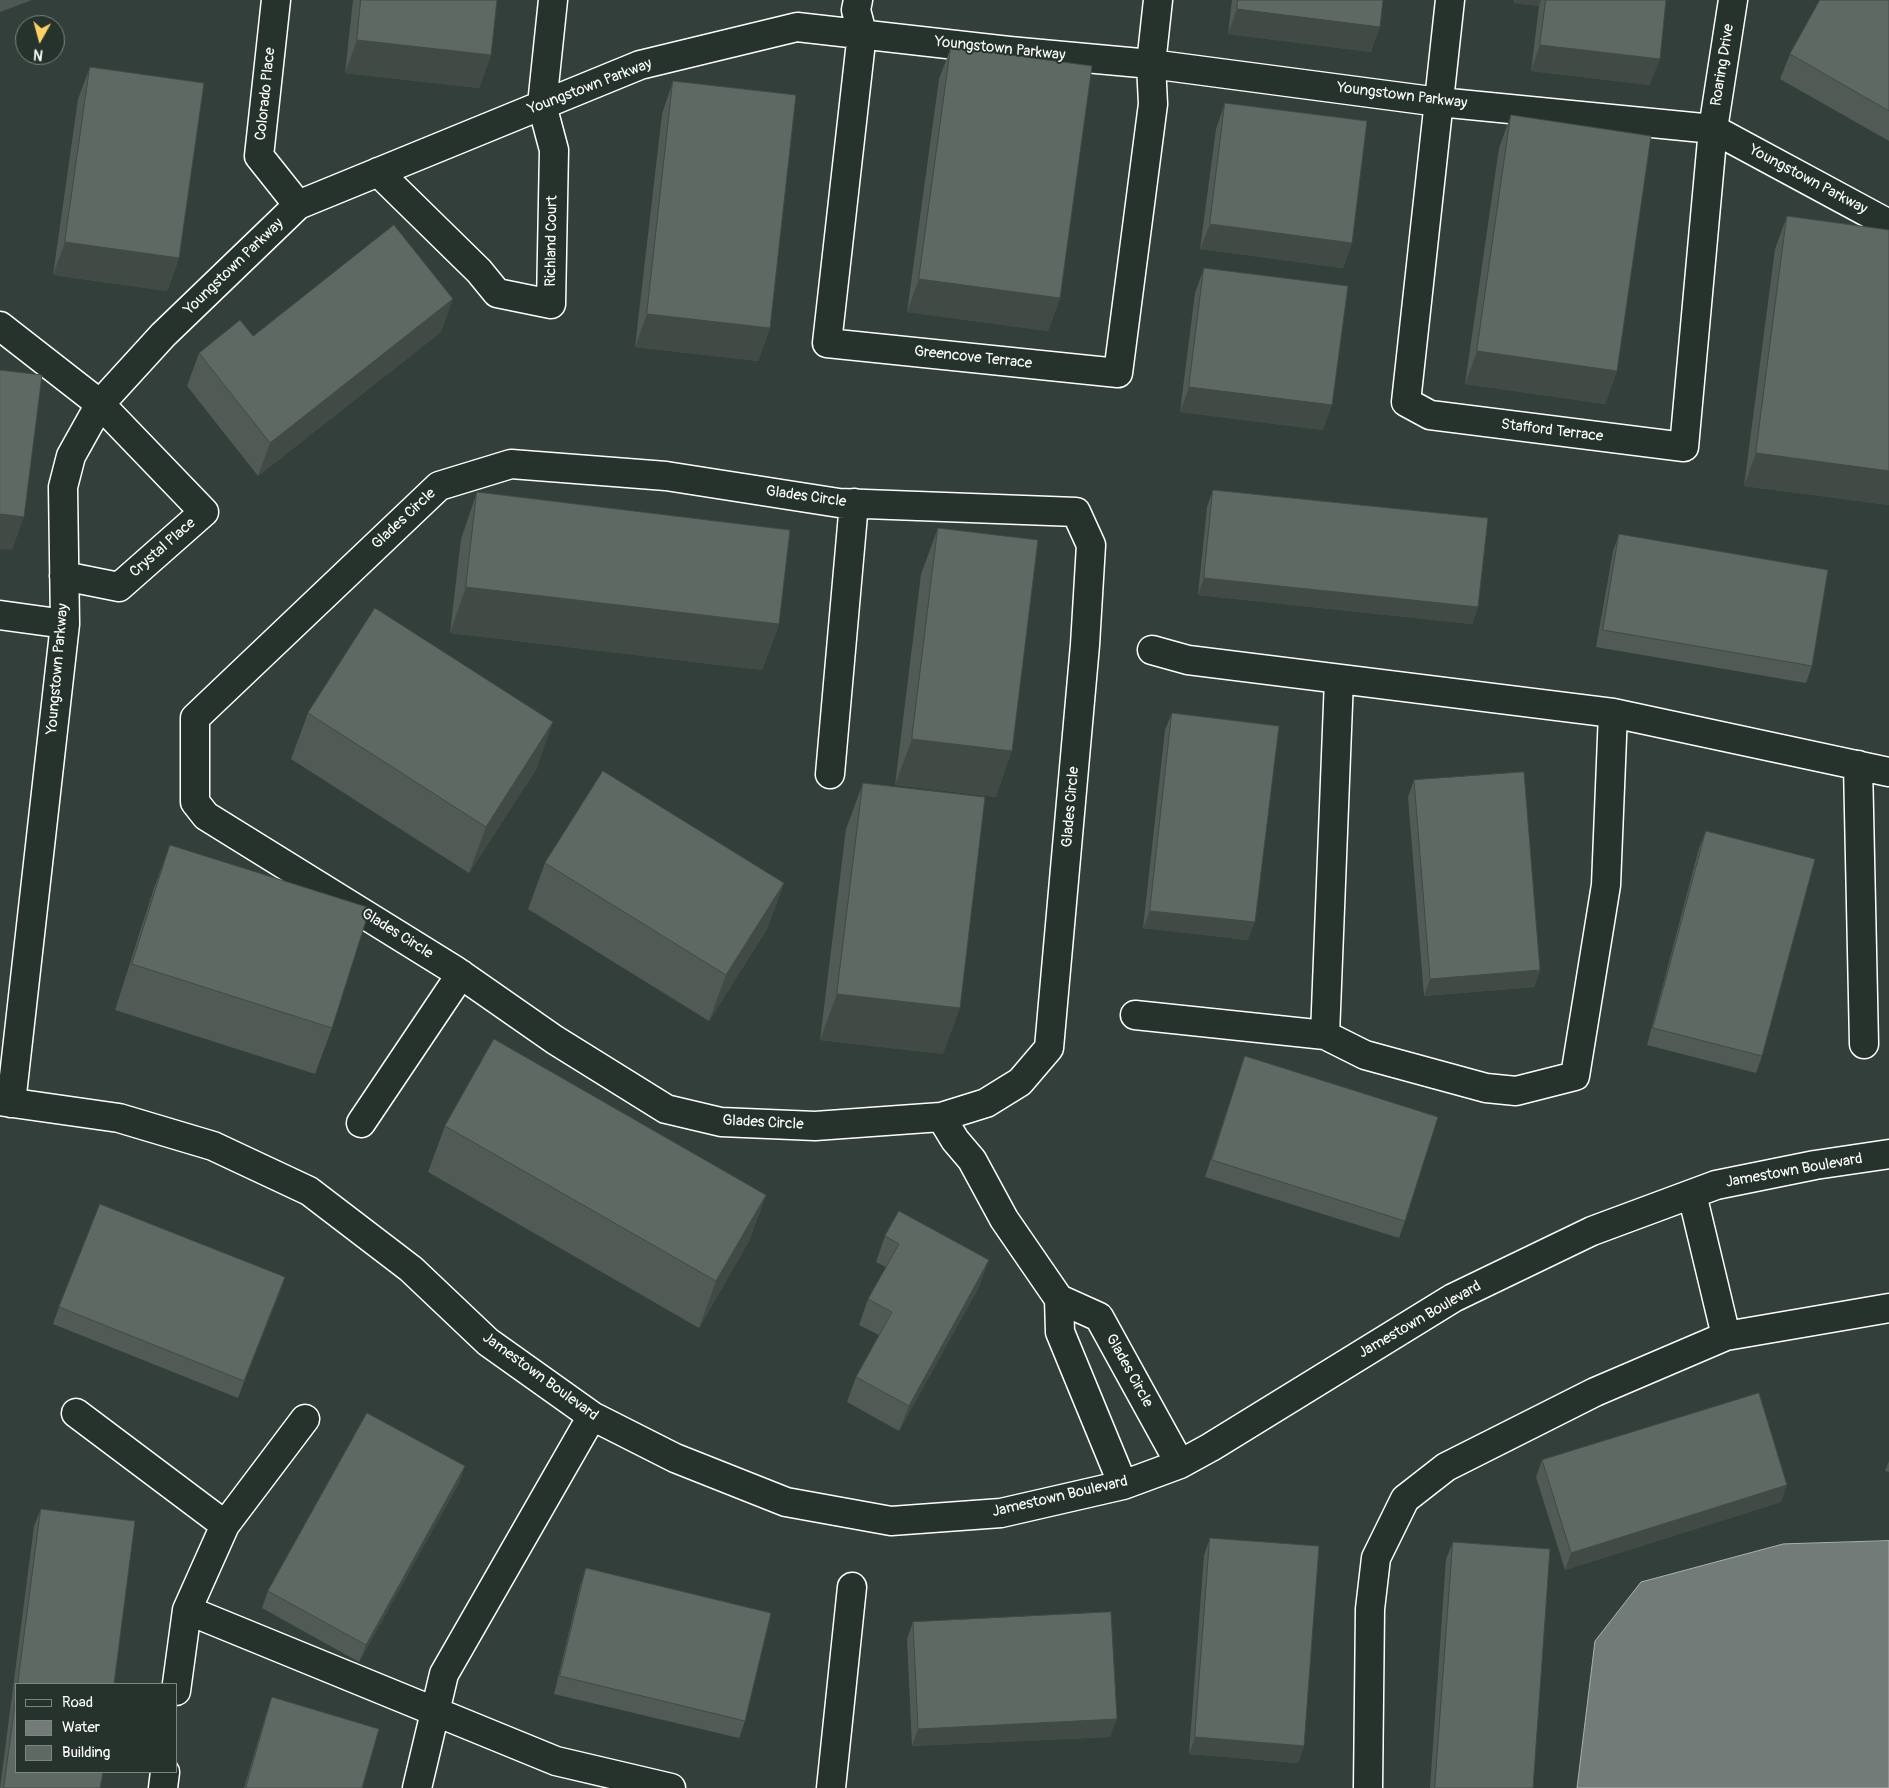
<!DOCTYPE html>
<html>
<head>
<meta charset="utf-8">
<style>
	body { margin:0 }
	#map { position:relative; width:1889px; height:1788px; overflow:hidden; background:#333f3a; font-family:Pangolin,sans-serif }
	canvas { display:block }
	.legend { position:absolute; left:15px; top:1683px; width:162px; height:90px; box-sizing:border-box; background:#26332d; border:1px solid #7d8581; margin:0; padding:6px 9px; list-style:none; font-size:15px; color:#fff }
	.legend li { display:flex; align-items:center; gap:10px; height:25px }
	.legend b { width:25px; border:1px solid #7d8581 }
	.north { position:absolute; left:15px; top:15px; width:50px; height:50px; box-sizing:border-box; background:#26332d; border:1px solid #7d8581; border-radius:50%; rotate:187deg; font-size:14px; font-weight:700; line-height:20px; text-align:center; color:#fff }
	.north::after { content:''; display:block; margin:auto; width:18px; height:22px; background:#ffd166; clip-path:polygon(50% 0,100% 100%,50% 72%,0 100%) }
</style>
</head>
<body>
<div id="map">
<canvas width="1889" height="1788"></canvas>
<ul class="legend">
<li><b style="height:6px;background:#26332d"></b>Road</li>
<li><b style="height:14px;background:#737b78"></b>Water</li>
<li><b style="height:14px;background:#5f6964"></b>Building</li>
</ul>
<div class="north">N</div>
</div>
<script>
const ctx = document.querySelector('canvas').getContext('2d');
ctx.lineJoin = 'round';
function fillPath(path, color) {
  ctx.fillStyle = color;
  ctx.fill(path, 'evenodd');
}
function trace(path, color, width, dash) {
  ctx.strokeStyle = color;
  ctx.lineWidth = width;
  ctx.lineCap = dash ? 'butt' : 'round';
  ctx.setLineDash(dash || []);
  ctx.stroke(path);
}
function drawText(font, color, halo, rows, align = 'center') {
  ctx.font = font + ' Pangolin,sans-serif';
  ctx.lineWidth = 4;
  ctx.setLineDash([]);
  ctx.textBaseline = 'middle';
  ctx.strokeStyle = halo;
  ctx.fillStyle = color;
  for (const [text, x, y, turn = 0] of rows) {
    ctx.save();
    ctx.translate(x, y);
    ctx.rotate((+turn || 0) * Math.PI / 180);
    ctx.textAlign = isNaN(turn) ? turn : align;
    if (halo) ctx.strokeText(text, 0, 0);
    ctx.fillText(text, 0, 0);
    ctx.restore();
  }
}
const green = new Path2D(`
	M0 0H32L0 12Z`);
const water = new Path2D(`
	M1889 1541V1788H1577L1595 1641 1641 1582 1783 1544Z`);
const minor = new Path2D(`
	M276 0 259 156 298 205
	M858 0 856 10 862 33 827 343 1118 373 1153 104 1151 64 1158 0
	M1450 0 1406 402 1430 415 1684 447 1713 129 1733 0
	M378 172 479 271 497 293 551 304 554 150 542 105 553 0
	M0 326 100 404 204 512 119 587 64 576
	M511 464 666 476 839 503 1076 512 1091 545 1085 645 1049 1048 1020 1082 986 1103 941 1117 815 1126 721 1122 666 1109 555 1040 456 971 206 816 195 802V718L439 486Z
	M0 615 65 624
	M1152 650 1188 660 1613 713 1889 772
	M1858 765 1864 1044
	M830 774 854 503
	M1135 1015 1325 1035 1365 1055 1486 1088 1516 1091 1575 1076 1606 885 1613 713
	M1325 1035 1339 679
	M0 1101 119 1118 213 1146 309 1191 411 1269 488 1342 592 1416 675 1458 786 1502 891 1521 1001 1513 1123 1485 1180 1464 1211 1447 1453 1298 1592 1231 1716 1185 1815 1165 1889 1154
	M11 1103 65 624 63 487 71 456 100 404 163 335 298 205 640 65 797 27 1009 51 1151 64 1439 102 1713 129 1889 224
	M941 1117 955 1140 972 1160 1004 1219 1059 1299 1099 1317 1180 1464
	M361 1123 461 974
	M1692 1194 1726 1336
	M1059 1299 1060 1332 1123 1485
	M76 1413 225 1525
	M305 1419 225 1525 187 1610 556 1761 671 1788
	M176 1691 187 1610
	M163 1788 165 1772
	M417 1788 444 1674 592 1416
	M831 1788 852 1587
	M1368 1788 1370 1609 1376 1558 1405 1499 1446 1467 1595 1392 1726 1336 1889 1308`);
const wall = new Path2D(`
	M353 0H497L491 55 479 88 345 73Z
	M1232 0H1383L1371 52 1228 34Z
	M1514 0H1666L1650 85 1531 71 1539 6 1514 3Z
	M1889 0V141L1780 79 1790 54Z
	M951 47 1060 298 1048 331 907 312 939 79Z
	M90 67 179 258 167 291 53 275 78 99Z
	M673 81 770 328 758 361 635 347 662 114Z
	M1225 103 1352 243 1343 268 1200 249 1216 129Z
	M1511 115 1617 371 1605 404 1465 384 1499 148Z
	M1787 216 1889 230V505L1744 486 1775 249Z
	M1204 268 1323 430 1180 412 1195 293Z
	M441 332 258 476 187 386 199 353 253 336Z
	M1213 490 1478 607 1472 624 1198 595 1207 507Z
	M477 492 779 624 762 670 450 633 461 539Z
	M938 528 996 797 895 785 921 574Z
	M1619 534 1812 666 1806 683 1596 647 1613 551Z
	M308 713 537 768 469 873 291 759Z
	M1172 713 1248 940 1143 928 1165 730Z
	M1414 780 1540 970 1534 987 1424 996 1408 797Z
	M863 783 943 1054 820 1040 846 829Z
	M1706 831 1762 1056 1756 1073 1647 1045 1699 848Z
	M170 845 332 1028 315 1074 115 1010 153 891Z
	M545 863 784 883 767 929 709 1021 528 909Z
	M1245 1056 1405 1221 1399 1238 1205 1177Z
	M445 1126 766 1195 749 1241 699 1328 428 1172Z
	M885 1236 980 1285 899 1431 847 1402 856 1377 879 1335 859 1325 868 1299 886 1267 876 1262Z
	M285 1277 238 1398 53 1324 59 1307Z
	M1542 1460 1781 1502 1565 1570 1536 1477Z
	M1889 1461V1472L1885 1471Z
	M465 1466 459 1483 359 1662 262 1608 268 1591Z
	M41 1509 114 1684H16V1772L100 1788H0L34 1526Z
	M1210 1538 1304 1746 1298 1763 1189 1754 1204 1555Z
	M1453 1542 1533 1788H1430L1446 1559Z
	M586 1568 745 1721 739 1738 554 1694 580 1586Z
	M913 1622 1110 1737 912 1746 907 1639Z
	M272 1697 362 1788H244L266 1714Z`);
const shadedWall = new Path2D(`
	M1515 0H1541L1539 6 1514 3Z
	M1237 9 1380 27 1371 52 1228 34Z
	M357 40 491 55 479 88 345 73Z
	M1540 45 1660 59 1650 85 1531 71Z
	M1210 224 1352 243 1343 268 1200 249Z
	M65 242 179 258 167 291 53 275Z
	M919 279 1060 298 1048 331 907 312Z
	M453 299 441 332 258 476 270 443Z
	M647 314 770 328 758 361 635 347Z
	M1477 351 1617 371 1605 404 1465 384Z
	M1189 387 1332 405 1323 430 1180 412Z
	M1756 453 1889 471V505L1744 486Z
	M0 514 24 517 12 550 0 549Z
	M1204 578 1478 607 1472 624 1198 595Z
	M466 587 779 624 762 670 450 633Z
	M553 722 537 768 469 873 486 827Z
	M912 739 1012 751 996 797 895 785Z
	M784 883 767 929 709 1021 726 975Z
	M1150 911 1255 922 1248 940 1143 928Z
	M1540 970 1534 987 1424 996 1430 979Z
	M837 994 960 1008 943 1054 820 1040Z
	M766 1195 749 1241 699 1328 716 1281Z
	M989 1260 980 1285 899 1431 909 1406Z
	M285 1277 279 1295 238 1398 244 1381Z
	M465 1466 459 1483 359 1662 366 1645Z
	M1787 1485 1781 1502 1565 1570 1571 1553Z
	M1117 1719 1110 1737 912 1746 918 1729Z
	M1195 1737 1304 1746 1298 1763 1189 1754Z`);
const building = new Path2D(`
	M361 0H497L491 55 357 40Z
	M1238 0H1383L1380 27 1237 9Z
	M1546 0H1666L1660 59 1540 45Z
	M1820 0H1889V111L1790 54Z
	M951 47 1092 66 1060 298 919 279Z
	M90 67 204 83 179 258 65 242Z
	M673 81 796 95 770 328 647 314Z
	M1225 103 1367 121 1352 243 1210 224Z
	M1511 115 1651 136 1617 371 1477 351Z
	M1787 216 1889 230V471L1756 453Z
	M394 225 453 299 270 443 199 353 240 320 253 336Z
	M1204 268 1348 286 1332 405 1189 387Z
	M0 370 42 375 24 517 0 514Z
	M1213 490 1488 518 1478 607 1204 578Z
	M477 492 790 530 779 624 466 587Z
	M938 528 1038 540 1012 751 912 739Z
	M1619 534 1828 570 1812 666 1603 630Z
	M375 608 553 722 486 827 308 713Z
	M1172 713 1279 726 1255 922 1150 911Z
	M603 771 784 883 726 975 545 863Z
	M1524 772 1540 970 1430 979 1414 780Z
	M863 783 985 797 960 1008 837 994Z
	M1706 831 1815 859 1762 1056 1653 1028Z
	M170 845 370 908 332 1028 132 964Z
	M494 1039 766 1195 716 1281 445 1126Z
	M1245 1056 1438 1117 1405 1221 1212 1160Z
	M100 1204 285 1277 244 1381 59 1307Z
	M899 1211 989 1260 909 1406 856 1377 892 1312 868 1299 899 1244 885 1236Z
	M1759 1393 1787 1485 1571 1553 1542 1460Z
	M367 1413 465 1466 366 1645 268 1591Z
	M41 1509 135 1521 114 1684H18Z
	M1210 1538 1319 1546 1304 1746 1195 1737Z
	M1453 1542 1550 1549 1533 1788H1435Z
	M586 1568 771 1613 745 1721 560 1676Z
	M1111 1612 1117 1719 918 1729 913 1622Z
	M16 1697V1772H103L100 1788H4Z
	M272 1697 379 1729 362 1788H246Z`);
const streetNames = [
	["Youngstown Parkway",1000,49,6],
	["Roaring Drive",1723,65,-81],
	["Youngstown Parkway",590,87,-21],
	["Colorado Place",266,94,-84],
	["Youngstown Parkway",1402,96,7],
	["Youngstown Parkway",1808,180,28],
	["Richland Court",552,241,-89],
	["Youngstown Parkway",234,267,-44],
	["Greencove Terrace",973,358,6],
	["Stafford Terrace",1552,431,7],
	["Glades Circle",806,497,8],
	["Glades Circle",404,519,-43],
	["Crystal Place",163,548,-41],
	["Youngstown Parkway",58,669,-85],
	["Glades Circle",1071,807,-85],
	["Glades Circle",397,934,32],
	["Glades Circle",763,1123,3],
	["Jamestown Boulevard",1794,1171,-10],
	["Jamestown Boulevard",1420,1320,-30],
	["Glades Circle",1129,1371,61],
	["Jamestown Boulevard",540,1377,36],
	["Jamestown Boulevard",1060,1497,-13]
];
fillPath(green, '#4d5853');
fillPath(water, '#737b78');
trace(water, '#abb0ae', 1);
trace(minor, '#fff', 31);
trace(minor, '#26332d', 28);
fillPath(wall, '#525a56');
fillPath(shadedWall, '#424a46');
fillPath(building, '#5f6964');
trace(building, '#424a46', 1);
drawText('15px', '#fff', '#26332d', streetNames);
</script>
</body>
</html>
